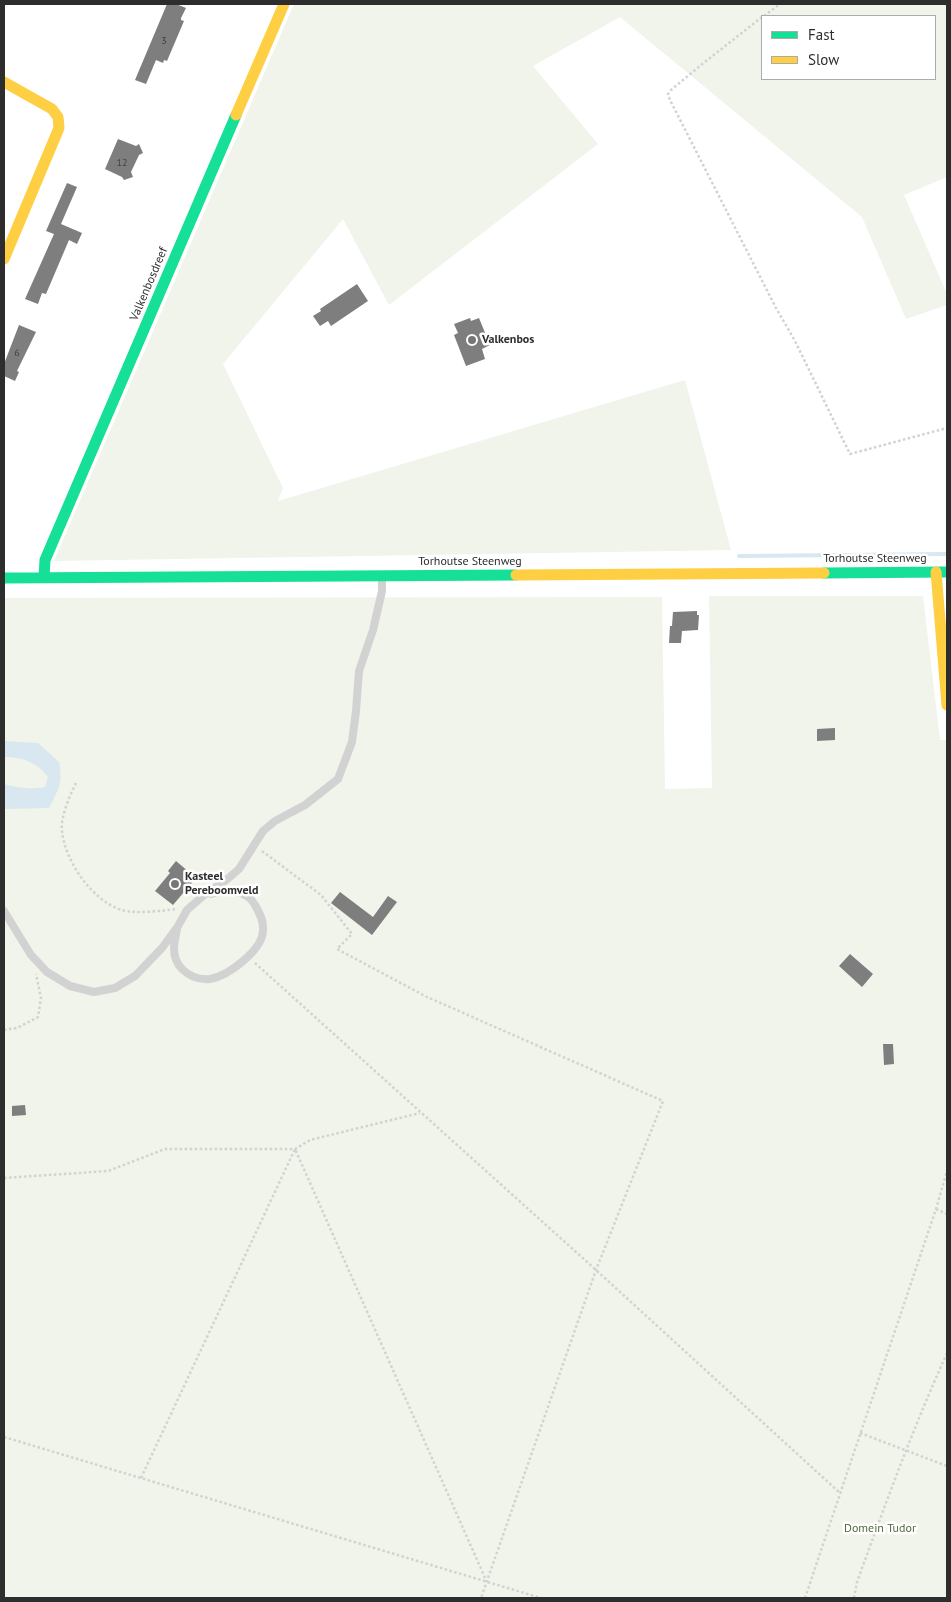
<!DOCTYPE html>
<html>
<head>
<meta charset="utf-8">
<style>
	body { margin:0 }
	#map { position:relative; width:951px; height:1602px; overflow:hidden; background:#fff; font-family:"PT Sans",sans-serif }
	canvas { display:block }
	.frame { position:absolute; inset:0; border:5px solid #2d2d2d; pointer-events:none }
	.legend { position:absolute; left:761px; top:15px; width:175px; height:65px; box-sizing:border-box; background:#fff; border:1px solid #ababab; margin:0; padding:6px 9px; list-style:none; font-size:15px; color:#2d2d2d }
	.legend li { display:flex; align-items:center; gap:10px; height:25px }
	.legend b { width:25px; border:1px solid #ababab }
</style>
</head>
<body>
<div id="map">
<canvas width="951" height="1602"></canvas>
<div class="frame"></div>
<ul class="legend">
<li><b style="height:6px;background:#16e098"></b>Fast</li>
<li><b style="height:6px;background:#ffcf43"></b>Slow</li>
</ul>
</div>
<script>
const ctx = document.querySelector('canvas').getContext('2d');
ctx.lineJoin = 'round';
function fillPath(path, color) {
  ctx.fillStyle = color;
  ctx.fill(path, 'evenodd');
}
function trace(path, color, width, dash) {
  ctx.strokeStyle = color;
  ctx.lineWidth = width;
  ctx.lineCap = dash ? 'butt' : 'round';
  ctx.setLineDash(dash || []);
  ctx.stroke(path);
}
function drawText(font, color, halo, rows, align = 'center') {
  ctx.font = font + ' "PT Sans",sans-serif';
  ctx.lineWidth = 5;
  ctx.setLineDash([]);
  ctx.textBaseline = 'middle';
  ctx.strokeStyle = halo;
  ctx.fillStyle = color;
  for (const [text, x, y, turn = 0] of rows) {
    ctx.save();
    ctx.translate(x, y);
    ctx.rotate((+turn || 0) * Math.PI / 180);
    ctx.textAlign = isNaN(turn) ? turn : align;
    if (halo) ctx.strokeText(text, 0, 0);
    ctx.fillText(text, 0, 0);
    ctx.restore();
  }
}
const green = new Path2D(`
	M294 4H947V177L904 195 947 294V305L906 319 862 217 620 17 533 66 598 144 389 305 343 219 223 364 283 488 278 501 685 380 731 550 54 561ZM762 16H935V79H762Z
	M709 596H923L940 740H947V1598H4V598L662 597 665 789 712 788Z`);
const water = new Path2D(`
	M4 741 38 743 59 762C63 784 59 788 49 808L4 809V784C18 788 30 790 45 787L48 777C37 762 22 757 4 757Z`);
const stream = new Path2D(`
	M739 556 947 554`);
const building = new Path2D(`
	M167 4H176L186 8 181 18V20L184 21 167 61 164 60 163 63 156 60 146 84 135 80Z
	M118 139 136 146 139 144 143 153 139 155 131 172 133 177 124 180 122 177 105 169Z
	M67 183 77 187 61 224 82 233 77 244 69 240 46 294 42 293 38 304 25 299 54 234 46 231Z
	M357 284 368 301 331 326 328 321 320 326 313 316 321 311 320 309Z
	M470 318 471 321 479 318 490 345 482 349 485 359 466 366 454 335 458 333 454 324Z
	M19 325 36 332 17 371 19 372 15 381 4 376V364Z
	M697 611V615H699L698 630 682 631 681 643H669L670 626H672L673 612Z
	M835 728V740L817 741V729Z
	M176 861 196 878 173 905 155 891 170 873 168 871Z
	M340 892 373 917 388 896 397 902 372 935 331 903Z
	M850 954 873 974 862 987 839 966Z
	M883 1044H893L894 1064 884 1065Z
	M25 1105 26 1115 12 1116V1106Z`);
const path = new Path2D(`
	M945 4 947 5
	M764 16 780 4
	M762 17 701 65 671 90 668 94 670 100 776 308 795 341 850 454 947 428
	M76 783C70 795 60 818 62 831 65 861 92 901 122 910 134 914 162 911 176 909
	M262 851 321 895 352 934 337 949 427 997 663 1101 596 1270 481 1598
	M255 963 596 1270 840 1493
	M4 1030 17 1028 38 1017 41 998 36 974
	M4 1178 108 1171 165 1149H295L310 1140 420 1113
	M936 1209 947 1214
	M860 1433 947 1466
	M4 1437 541 1598
	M141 1478 295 1149 486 1580
	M805 1598 936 1209 947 1171
	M854 1598 857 1582C885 1505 913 1428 947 1353`);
const lane = new Path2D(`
	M4 911 31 955 47 972 70 986 94 992 115 988 135 976 162 948 178 926 187 910 204 895 225 881 239 869 263 831 275 821 305 805 338 779 352 742 356 711 359 671 373 630 382 591V579
	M177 929C176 936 174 942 174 948 174 956 177 964 182 969 190 977 199 980 210 979 228 976 263 950 263 930 264 921 259 912 255 905 247 889 225 890 211 894`);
const fast = new Path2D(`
	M824 573 947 572
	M44 577 45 560 236 115
	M4 578 516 575`);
const slow = new Path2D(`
	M4 82 52 109 58 117 59 128 4 259
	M236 115 284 4
	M936 572 947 705
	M516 575 824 573`);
const markers = [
	[472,340,5,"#767676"],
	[175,884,5,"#767676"]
];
const numberNames = [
	["3",164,41],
	["12",122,163],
	["6",17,353]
];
const streetNames = [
	["Valkenbosdreef",149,284,-67],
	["Torhoutse Steenweg",875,559],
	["Torhoutse Steenweg",470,562]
];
const poiNames = [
	["Valkenbos",482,340],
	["Kasteel",185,877],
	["Pereboomveld",185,891]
];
const parkNames = [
	["Domein Tudor",880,1529]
];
fillPath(green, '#f0f4eb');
fillPath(water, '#d8e7f0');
trace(stream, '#d8e7f0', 4);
fillPath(building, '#7e7e7e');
trace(path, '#d2d2d2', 2.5, [2.5, 2.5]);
trace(lane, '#d2d2d2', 8);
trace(fast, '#16e098', 11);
trace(slow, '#ffcf43', 11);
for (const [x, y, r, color] of markers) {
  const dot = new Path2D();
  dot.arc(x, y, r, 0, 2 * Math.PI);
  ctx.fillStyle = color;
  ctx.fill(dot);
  trace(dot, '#fff', 2);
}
drawText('10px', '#414141', null, numberNames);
drawText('12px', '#2d2d2d', '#fff', streetNames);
drawText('bold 12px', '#2d2d2d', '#fff', poiNames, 'left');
drawText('12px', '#51683b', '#fff', parkNames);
</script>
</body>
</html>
